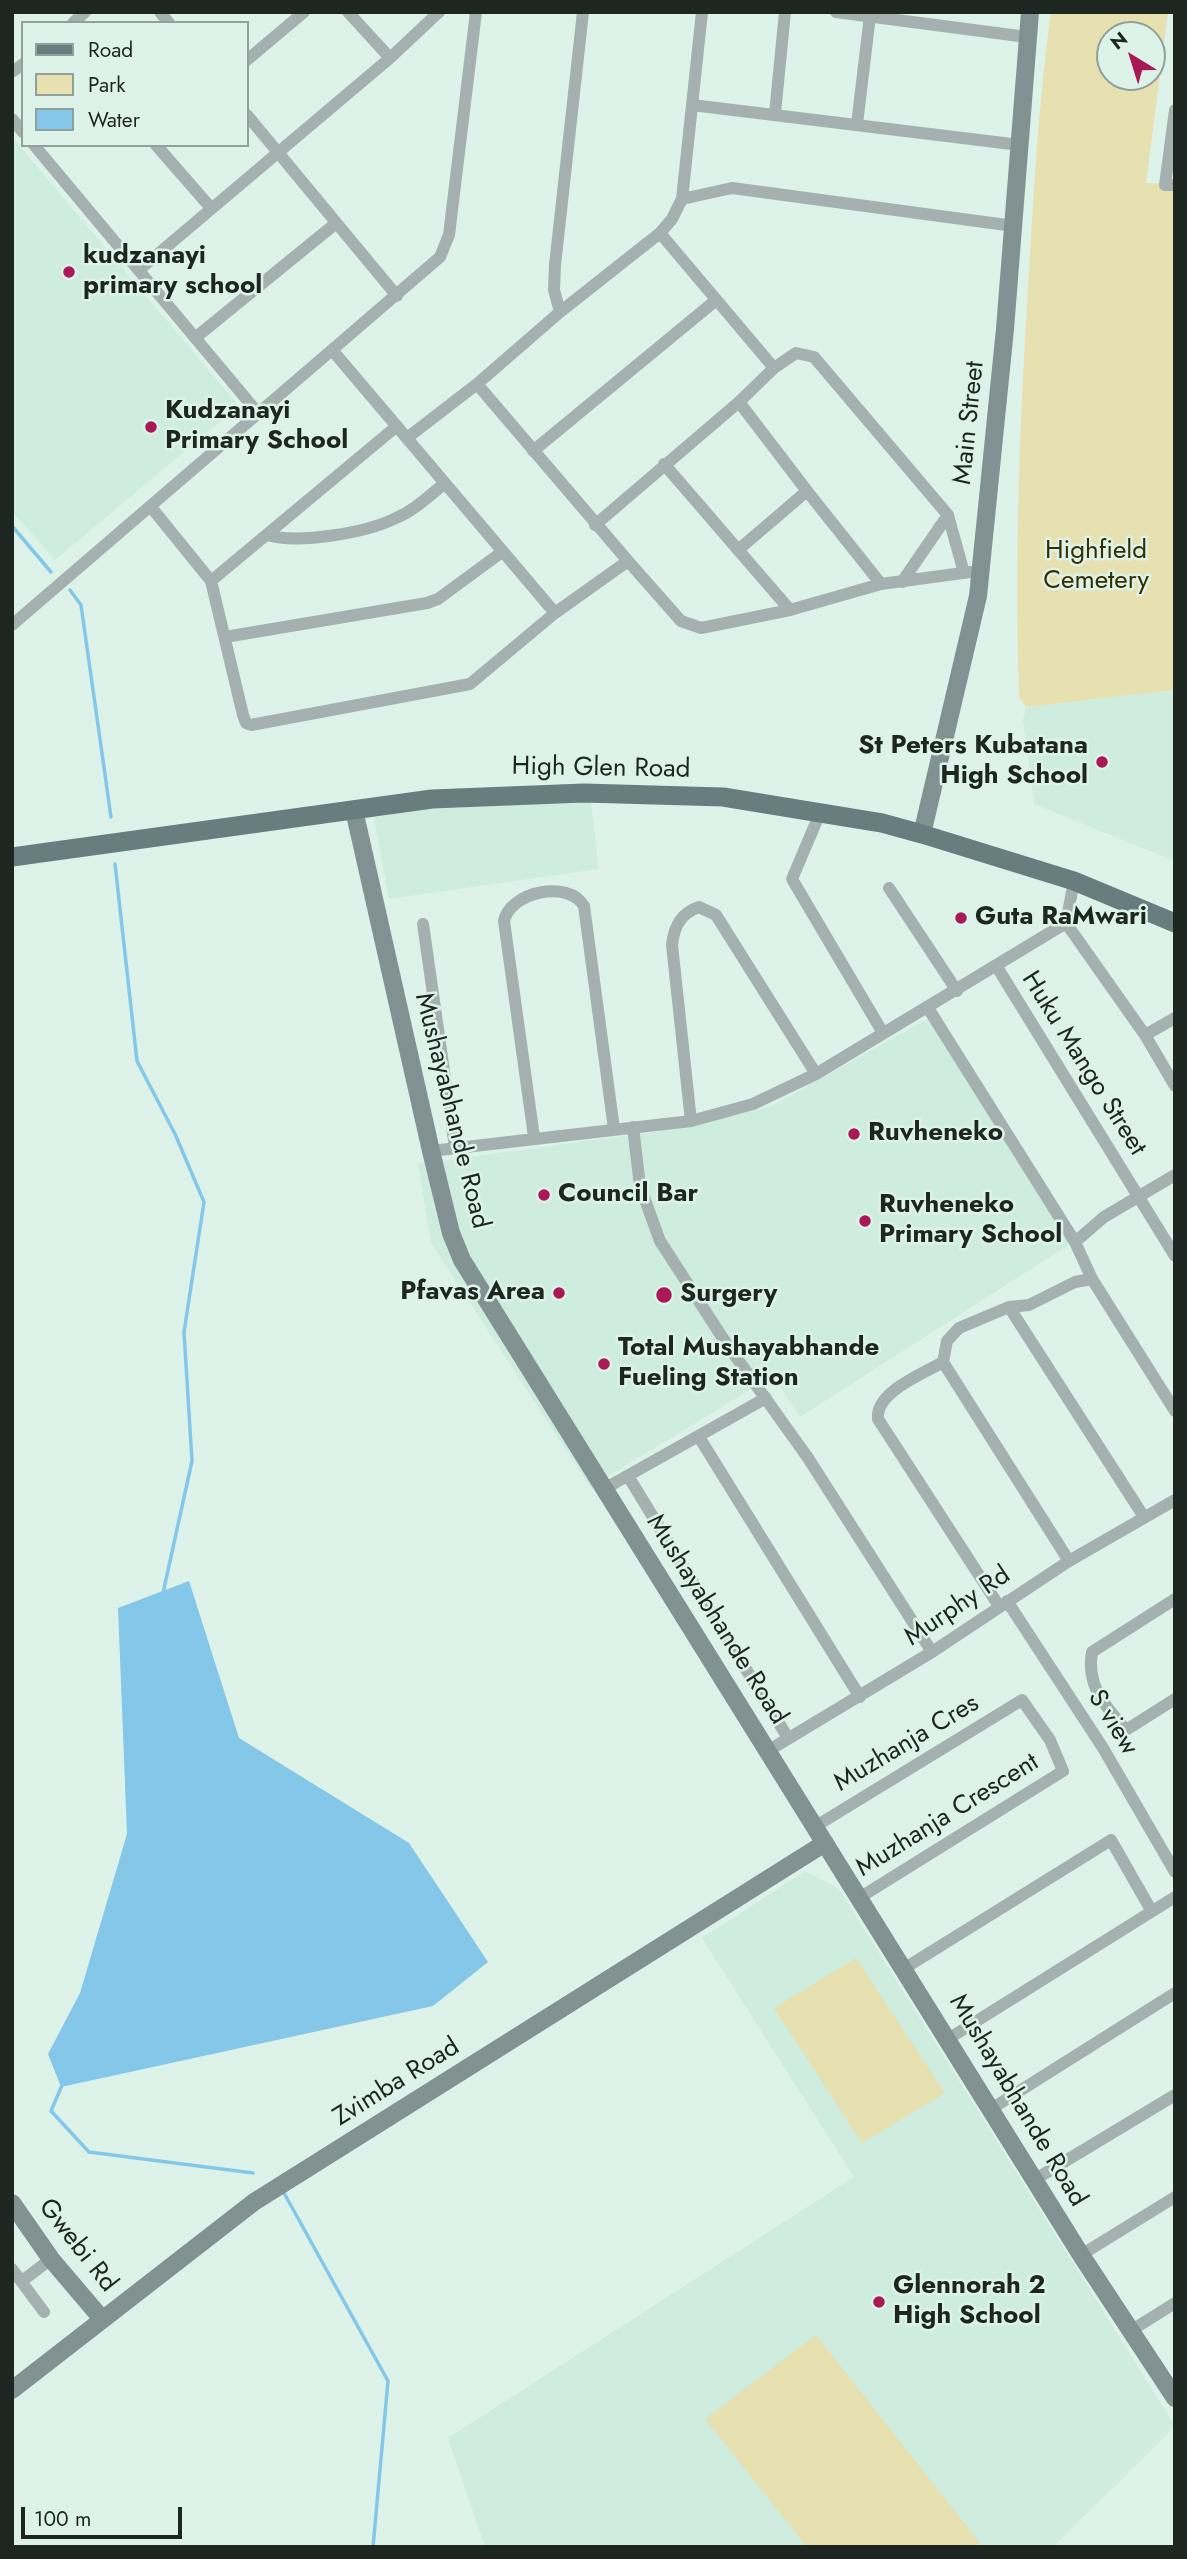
<!DOCTYPE html>
<html>
<head>
<meta charset="utf-8">
<style>
	body { margin:0 }
	#map { position:relative; width:1187px; height:2559px; overflow:hidden; background:#ddf3e9; font-family:Jost,sans-serif }
	canvas { display:block }
	.frame { position:absolute; inset:0; border:14px solid #1e2622; pointer-events:none }
	.legend { position:absolute; left:21px; top:21px; width:228px; height:126px; box-sizing:border-box; background:#ddf3e9; border:2px solid #91a199; margin:0; padding:9px 12px; list-style:none; font-size:21px; color:#1e2622 }
	.legend li { display:flex; align-items:center; gap:14px; height:35px }
	.legend b { width:35px; border:2px solid #91a199 }
	.north { position:absolute; left:1096px; top:21px; width:70px; height:70px; box-sizing:border-box; background:#ddf3e9; border:2px solid #91a199; border-radius:50%; rotate:322deg; font-size:19px; font-weight:700; line-height:28px; text-align:center; color:#1e2622 }
	.north::after { content:''; display:block; margin:auto; width:24px; height:32px; background:#a91955; clip-path:polygon(50% 0,100% 100%,50% 72%,0 100%) }
	.scale { position:absolute; left:21px; top:2507px; width:161px; height:32px; box-sizing:border-box; border:4px solid #1e2622; border-top:0; padding-left:9px; font-size:21px; line-height:24px; white-space:nowrap; color:#1e2622; -webkit-text-stroke:5px #ddf3e9; paint-order:stroke }
</style>
</head>
<body>
<div id="map">
<canvas width="1187" height="2559"></canvas>
<div class="frame"></div>
<ul class="legend">
<li><b style="height:9px;background:#687d7d"></b>Road</li>
<li><b style="height:19px;background:#e7e0b0"></b>Park</li>
<li><b style="height:19px;background:#85c7e8"></b>Water</li>
</ul>
<div class="north">N</div>
<div class="scale">100 m</div>
</div>
<script>
const ctx = document.querySelector('canvas').getContext('2d');
ctx.lineJoin = 'round';
function fillPath(path, color) {
  ctx.fillStyle = color;
  ctx.fill(path, 'evenodd');
}
function trace(path, color, width, dash) {
  ctx.strokeStyle = color;
  ctx.lineWidth = width;
  ctx.lineCap = dash ? 'butt' : 'round';
  ctx.setLineDash(dash || []);
  ctx.stroke(path);
}
function drawText(font, color, halo, rows, align = 'center') {
  ctx.font = font + ' Jost,sans-serif';
  ctx.lineWidth = 5;
  ctx.setLineDash([]);
  ctx.textBaseline = 'middle';
  ctx.strokeStyle = halo;
  ctx.fillStyle = color;
  for (const [text, x, y, turn = 0] of rows) {
    ctx.save();
    ctx.translate(x, y);
    ctx.rotate((+turn || 0) * Math.PI / 180);
    ctx.textAlign = isNaN(turn) ? turn : align;
    if (halo) ctx.strokeText(text, 0, 0);
    ctx.fillText(text, 0, 0);
    ctx.restore();
  }
}
const built = new Path2D(`
	M12 137 239 406 55 560 12 511Z
	M1175 690V861L1034 804 1023 720 1026 707Z
	M452 802H591L599 869 389 899 374 818Z
	M929 1018 1070 1244 800 1417 773 1376 590 1487 431 1243 418 1164 660 1131 770 1107Z
	M805 1871 839 1889 1175 2426 1053 2547H485L448 2438 854 2177 702 1938Z`);
const green = new Path2D(`
	M1051 12H1168L1146 183 1175 184V690L1026 707 1019 697C1014 556 1020 413 1029 272 1034 185 1039 99 1051 12ZM1110 35H1152V77H1110Z
	M856 1958 945 2093 862 2143 774 2008Z
	M816 2335 983 2547H807L705 2419Z`);
const water = new Path2D(`
	M189 1581 239 1738 409 1843 488 1962 433 2006 61 2087 48 2054 80 1993 127 1834 118 1608Z`);
const stream = new Path2D(`
	M12 526 51 572
	M70 590 81 605 111 817
	M115 864 137 1061 175 1134 204 1202 184 1332 192 1461 163 1593
	M63 2083 51 2111 89 2152 253 2173
	M284 2193 388 2381 373 2547`);
const street = new Path2D(`
	M160 12 169 23
	M348 12 390 58
	M836 12 1027 37
	M73 23 85 12
	M247 60 304 12
	M12 72 23 64
	M692 105 1020 145
	M1175 110 1165 185H1175
	M775 113 785 12
	M247 115 397 296
	M12 119 23 132
	M857 124 870 16
	M34 145 258 413
	M156 145 211 208
	M682 199 732 188 1014 226
	M660 233 774 368
	M139 270 390 58 439 12
	M560 312 554 290 555 265 583 12
	M195 338 335 224
	M333 351 555 613
	M407 438 477 384
	M533 451 715 301
	M664 464 790 610
	M807 491 881 584
	M151 507 211 581 243 715 246 723 251 725 470 684 555 613 628 561 477 384 560 312 660 233 672 219 682 199 702 12
	M595 525 739 402 774 368 796 353 814 357 948 515 964 573
	M267 535C299 544 366 533 396 518 415 510 429 496 445 483
	M738 550 807 491 739 402
	M628 561 681 621 701 628 790 610 881 584 970 572
	M211 581 397 426
	M902 582 948 515
	M12 625 440 257 449 235 476 12
	M225 637 427 603 438 599 502 552
	M820 813 792 879 883 1033
	M889 888 957 991
	M1066 923 1145 1035 1175 1086
	M423 924 455 1148
	M997 967 1175 1256
	M928 1008 1075 1242 1092 1279 1175 1411
	M1145 1035 1175 1018
	M691 1121 672 945C674 926 681 913 699 907L716 915 816 1074
	M633 1127 640 1186 660 1241 726 1343 808 1458 932 1652
	M534 1137 504 921C510 892 568 879 584 906L614 1129
	M431 1151 691 1121 753 1104 816 1074 1066 923 1074 881
	M1075 1242 1104 1217 1175 1175
	M1009 1307 1144 1517
	M943 1362C923 1374 875 1392 878 1419L999 1606
	M699 1437 860 1697
	M628 1476 788 1738
	M604 1489 766 1398
	M1069 1561 943 1362 947 1341 959 1328 1009 1307 1029 1305 1075 1282 1092 1279
	M1175 1599 1092 1652C1086 1686 1105 1706 1126 1730L1175 1699
	M1007 1601 1103 1748 1175 1872
	M766 1752 932 1652 1069 1561 1175 1500
	M816 1826 1022 1700 1050 1740 1063 1771 859 1898
	M905 1968 1111 1840 1151 1910
	M948 2039 1175 1897
	M991 2109 1175 1993
	M1034 2180 1175 2095
	M1081 2255 1175 2197
	M12 2269 44 2312
	M22 2281 51 2259
	M1132 2330 1175 2303`);
const secondary = new Path2D(`
	M354 810 431 1151 451 1233 462 1260 1081 2255 1175 2398
	M922 834 978 596 1005 329 1030 12
	M12 2203 51 2259 102 2319
	M12 2390 254 2202 825 1843`);
const primary = new Path2D(`
	M12 857 432 799 584 793 723 797 882 823 922 834 1074 881 1175 923`);
const markers = [
	[69,272,7,"#a91955"],
	[151,427,7,"#a91955"],
	[1102,762,7,"#a91955"],
	[961,918,7,"#a91955"],
	[854,1134,7,"#a91955"],
	[544,1195,7,"#a91955"],
	[865,1221,7,"#a91955"],
	[559,1293,7,"#a91955"],
	[664,1295,9,"#a91955"],
	[604,1364,7,"#a91955"],
	[879,2302,7,"#a91955"]
];
const poiNames = [
	["kudzanayi",83,257],
	["primary school",83,287],
	["Kudzanayi",165,412],
	["Primary School",165,442],
	["St Peters Kubatana",1088,747,"right"],
	["High School",1088,777,"right"],
	["Guta RaMwari",975,918],
	["Ruvheneko",868,1134],
	["Council Bar",558,1195],
	["Ruvheneko",879,1206],
	["Primary School",879,1236],
	["Pfavas Area",545,1293,"right"],
	["Surgery",680,1295],
	["Total Mushayabhande",618,1349],
	["Fueling Station",618,1379],
	["Glennorah 2",893,2287],
	["High School",893,2317]
];
const streetNames = [
	["Main Street",970,423,-84],
	["High Glen Road",601,769,1],
	["Huku Mango Street",1083,1064,58],
	["Mushayabhande Road",451,1111,76],
	["Murphy Rd",958,1607,-34],
	["Mushayabhande Road",716,1620,58],
	["S view",1112,1723,58],
	["Muzhanja Cres",907,1744,-31],
	["Muzhanja Crescent",948,1816,-32],
	["Zvimba Road",397,2083,-32],
	["Mushayabhande Road",1017,2101,59],
	["Gwebi Rd",77,2246,52]
];
const parkNames = [
	["Highfield",1096,552],
	["Cemetery",1096,582]
];
fillPath(built, '#ceedde');
fillPath(green, '#e7e0b0');
fillPath(water, '#85c7e8');
trace(stream, '#85c7e8', 3.5);
trace(street, '#a5b0b0', 12);
trace(secondary, '#829292', 18);
trace(primary, '#687d7d', 19);
for (const [x, y, r, color] of markers) {
  const dot = new Path2D();
  dot.arc(x, y, r, 0, 2 * Math.PI);
  ctx.fillStyle = color;
  ctx.fill(dot);
  trace(dot, '#ddf3e9', 2.5);
}
drawText('bold 26px', '#1e2622', '#ddf3e9', poiNames, 'left');
drawText('26px', '#1e2622', '#ddf3e9', streetNames);
drawText('26px', '#372f00', '#ddf3e9', parkNames);
</script>
</body>
</html>
